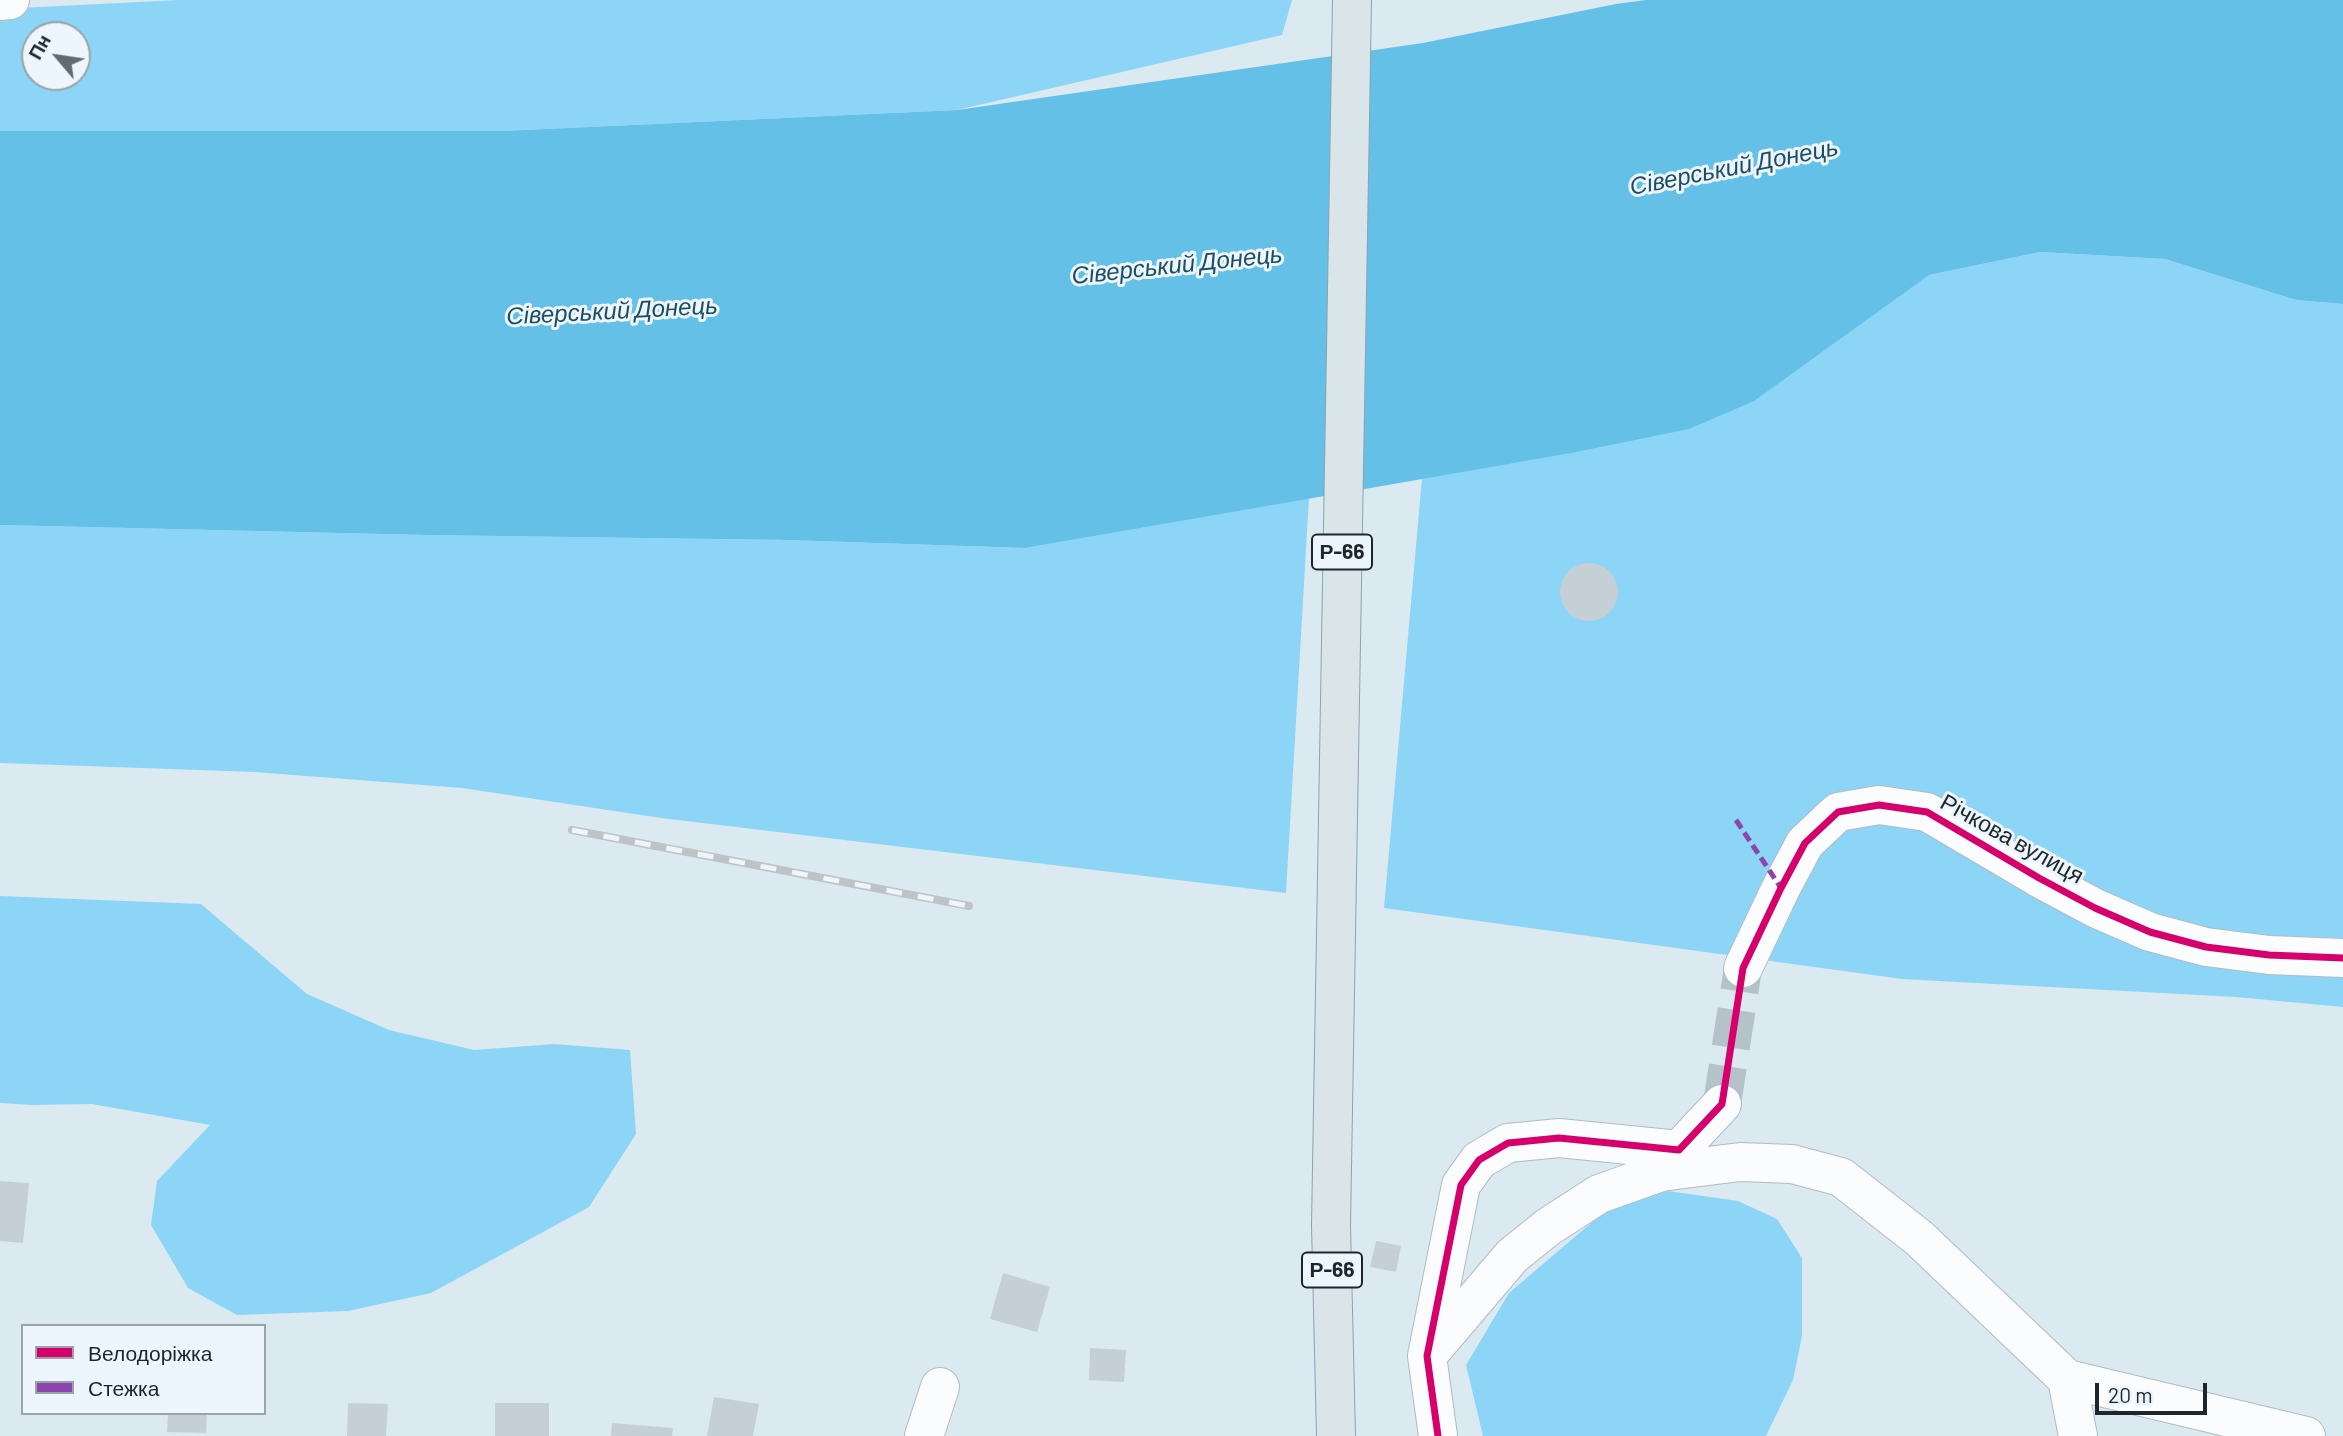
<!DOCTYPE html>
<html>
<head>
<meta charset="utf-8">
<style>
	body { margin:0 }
	#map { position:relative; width:2343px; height:1436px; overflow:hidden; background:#dbe9f1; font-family:Barlow,sans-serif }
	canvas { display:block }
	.legend { position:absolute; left:21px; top:1324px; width:245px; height:91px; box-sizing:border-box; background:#ecf6fc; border:2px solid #99a3a8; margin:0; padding:9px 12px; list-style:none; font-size:21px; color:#1d262b }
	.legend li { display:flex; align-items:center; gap:14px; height:35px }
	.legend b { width:35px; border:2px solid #99a3a8 }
	.north { position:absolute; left:21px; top:21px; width:70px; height:70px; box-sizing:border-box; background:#ecf6fc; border:2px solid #99a3a8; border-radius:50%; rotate:299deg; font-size:19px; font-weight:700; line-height:28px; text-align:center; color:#1d262b }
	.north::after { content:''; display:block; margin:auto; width:24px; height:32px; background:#606a70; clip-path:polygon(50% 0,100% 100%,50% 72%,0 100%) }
	.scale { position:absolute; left:2095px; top:1383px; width:112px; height:32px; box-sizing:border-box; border:4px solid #1d262b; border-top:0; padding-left:9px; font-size:21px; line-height:24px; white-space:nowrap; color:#1d262b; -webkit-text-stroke:5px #ecf6fc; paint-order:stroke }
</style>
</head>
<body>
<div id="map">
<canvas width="2343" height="1436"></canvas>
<ul class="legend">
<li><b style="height:9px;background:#d6006c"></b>Велодоріжка</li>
<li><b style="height:9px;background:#8e44ad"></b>Стежка</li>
</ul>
<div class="north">Пн</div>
<div class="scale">20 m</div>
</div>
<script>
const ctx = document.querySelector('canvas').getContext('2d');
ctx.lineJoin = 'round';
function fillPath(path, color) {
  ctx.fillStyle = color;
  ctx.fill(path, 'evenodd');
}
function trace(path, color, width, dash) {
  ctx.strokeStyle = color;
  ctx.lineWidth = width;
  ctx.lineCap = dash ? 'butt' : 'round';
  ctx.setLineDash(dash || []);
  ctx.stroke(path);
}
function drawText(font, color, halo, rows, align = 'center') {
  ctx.font = font + ' Barlow,sans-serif';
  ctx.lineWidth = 6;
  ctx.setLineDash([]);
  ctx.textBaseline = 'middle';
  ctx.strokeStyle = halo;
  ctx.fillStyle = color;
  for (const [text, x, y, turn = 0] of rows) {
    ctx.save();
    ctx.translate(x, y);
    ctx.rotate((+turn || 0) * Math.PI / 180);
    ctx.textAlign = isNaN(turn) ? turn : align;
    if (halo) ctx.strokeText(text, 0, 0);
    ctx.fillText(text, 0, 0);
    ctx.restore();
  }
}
const forest = new Path2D(`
	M178 0H1292L1282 35 957 110 502 131H0V9ZM35 35H77V77H35Z
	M2040 252 2165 259 2296 300 2343 304V1007L2236 997 1902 979 1384 908 1422 478 1566 454 1862 321 1929 275Z
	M1309 498 1286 893 661 818 462 788 255 772 0 763V525L426 535 787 540 1025 548Z
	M0 896 201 904 307 994 389 1030 474 1050 554 1044 630 1050 636 1134 589 1207 431 1293 348 1311 237 1315 188 1288 151 1225 157 1181 210 1125 92 1104 32 1105 0 1103Z
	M1668 1191 1738 1201 1777 1219 1802 1258V1336L1793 1380 1766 1436H1483L1466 1365 1509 1293 1604 1212 1635 1197Z`);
const water = new Path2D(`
	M1646 0H2343V304L2296 300 2165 259 2040 252 1929 275 1754 401 1689 429 1566 454 1025 548 787 540 426 535 0 525V131H502L957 110 1423 43 1616 4Z`);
const building = new Path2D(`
	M1560 592a29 29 0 1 1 58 0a29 29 0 1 1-58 0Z
	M0 1181 29 1183 23 1243 0 1241Z
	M1376 1241 1401 1246 1396 1272 1370 1267Z
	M1003 1273 1050 1287 1037 1332 990 1319Z
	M1090 1348 1126 1350 1124 1382 1089 1380Z
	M714 1397 759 1404 753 1436H707Z
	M348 1403 388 1404 386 1436H347Z
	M495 1403H549V1436H495Z
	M168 1413H207L206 1433 167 1432Z
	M612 1423 673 1428 672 1436H611Z`);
const minorTunnel = new Path2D(`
	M1722 1104 1743 968`);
const minor = new Path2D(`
	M0 1 10 0
	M1743 968 1781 888 1805 843 1838 812 1879 805 1927 812 2039 878 2095 908 2150 932 2206 947 2269 955 2343 958
	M1427 1356 1512 1256 1548 1227 1599 1194 1661 1172 1740 1162 1792 1164 1841 1177 1919 1238 2067 1379 2306 1436
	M2067 1379 2078 1436
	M924 1436 940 1387
	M1438 1436 1427 1356 1461 1185 1479 1160 1508 1143 1559 1138 1679 1150 1722 1104`);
const major = new Path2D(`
	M1336 1436 1331 1225 1352 0`);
const rail = new Path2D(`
	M572 830 969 906`);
const quiet = new Path2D(`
	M1736 820 1781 888`);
const cycleway = new Path2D(`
	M1438 1436 1427 1356 1461 1185 1479 1160 1508 1143 1559 1138 1679 1150 1722 1104 1743 968 1781 888 1805 843 1838 812 1879 805 1927 812 2039 878 2095 908 2150 932 2206 947 2269 955 2343 958`);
const shields = [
	[1342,552,60],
	[1332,1270,60]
];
const shieldNames = [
	["Р-66",1342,552],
	["Р-66",1332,1270]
];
const streetNames = [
	["Річкова вулиця",2012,839,29]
];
const waterNames = [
	["Сіверський Донець",1734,167,-11],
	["Сіверський Донець",1177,265,-6],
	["Сіверський Донець",612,311,-3]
];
fillPath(forest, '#8dd5f6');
fillPath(water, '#64c0e7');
fillPath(building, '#c5d0d6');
trace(minorTunnel, '#b5c2c9', 38, [38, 19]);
trace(minor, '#b1bcc2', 40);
trace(major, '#8da3ae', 40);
trace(minor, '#fafcfd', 38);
trace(major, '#dae5e9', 38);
trace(rail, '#c0c3c5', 8);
trace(rail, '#ecf6fc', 5, [16]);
trace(quiet, '#8e44ad', 5, [10, 5]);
trace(cycleway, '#d6006c', 7);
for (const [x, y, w] of shields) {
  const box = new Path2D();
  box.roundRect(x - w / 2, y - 17.5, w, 35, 5);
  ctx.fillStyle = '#ecf6fc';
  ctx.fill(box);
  trace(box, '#1d262b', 2);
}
drawText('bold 21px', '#1d262b', null, shieldNames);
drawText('23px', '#1d262b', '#ecf6fc', streetNames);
drawText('italic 24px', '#1e4e64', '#ecf6fc', waterNames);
</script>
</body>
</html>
